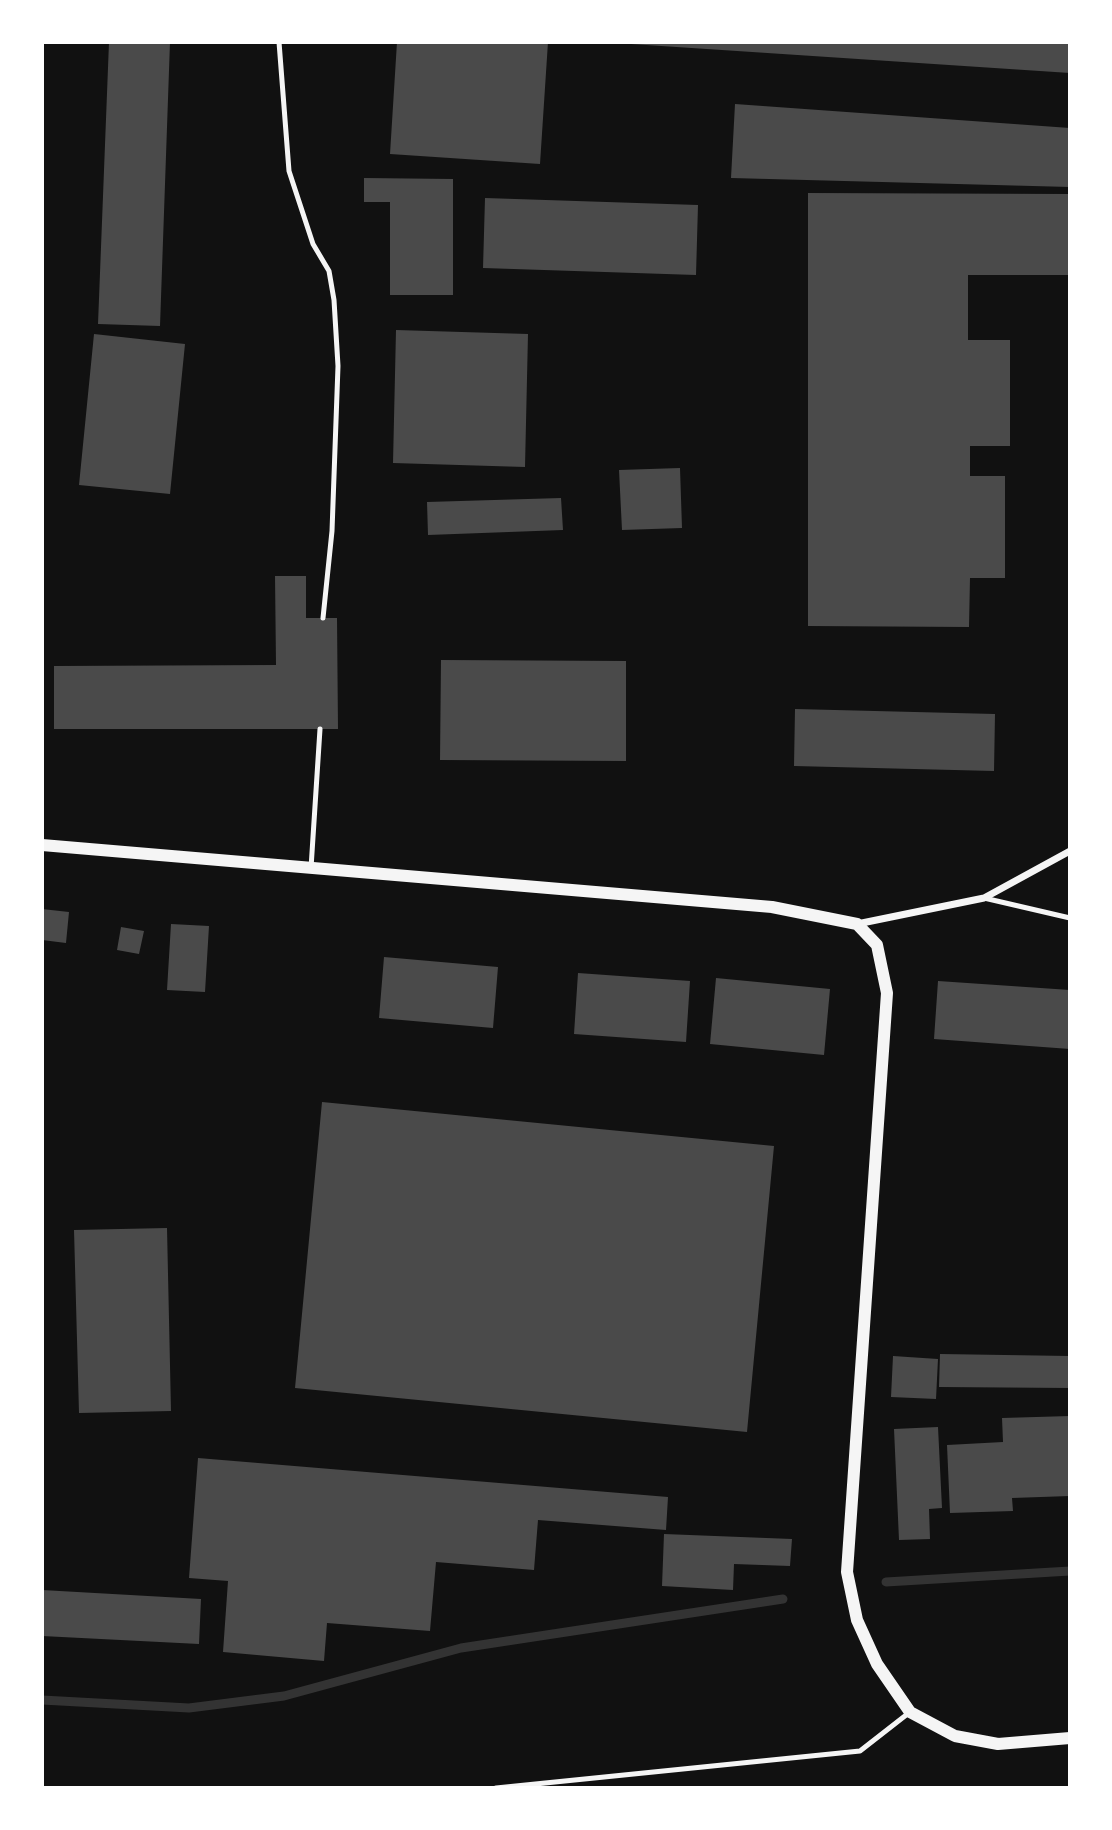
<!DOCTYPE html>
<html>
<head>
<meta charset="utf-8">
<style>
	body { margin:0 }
	#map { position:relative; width:1112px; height:1830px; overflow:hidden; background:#111; font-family:Barlow,sans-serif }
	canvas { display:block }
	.frame { position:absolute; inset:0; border:44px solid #fff; pointer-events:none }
</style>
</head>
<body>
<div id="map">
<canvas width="1112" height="1830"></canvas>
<div class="frame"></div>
</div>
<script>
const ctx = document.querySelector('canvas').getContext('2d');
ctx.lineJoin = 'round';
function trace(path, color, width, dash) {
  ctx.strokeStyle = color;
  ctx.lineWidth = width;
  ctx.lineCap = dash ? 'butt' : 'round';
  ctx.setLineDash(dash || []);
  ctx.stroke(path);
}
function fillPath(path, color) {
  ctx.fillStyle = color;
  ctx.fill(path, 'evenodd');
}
const stream = new Path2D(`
	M886 1582 1070 1571
	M42 1700 189 1708 284 1696 461 1648 783 1599`);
const building = new Path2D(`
	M109 42H170L160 326 98 324Z
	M397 42H548L540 164 390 154Z
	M632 42H1070V73L631 44Z
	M735 104 1070 128V187L731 178Z
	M364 178 453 179V295H390V202H364Z
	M808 193 1070 194V275H968V340H1010V446H970V476H1005V578H970L969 627 808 626Z
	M485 198 698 205 696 275 483 268Z
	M396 330 528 334 525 467 393 463Z
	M94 334 185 344 170 494 79 485Z
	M680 468 682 528 622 530 619 470Z
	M561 498 563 530 428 535 427 502Z
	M275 576H306V618H337L338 729H54V666L276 665Z
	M441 660 626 661V761L440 760Z
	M795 709 995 714 994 771 794 766Z
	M42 909 69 912 66 943 42 940Z
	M171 924 209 926 205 992 167 990Z
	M121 927 144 931 139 954 117 950Z
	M384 957 498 967 493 1028 379 1018Z
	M578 973 690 981 686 1042 574 1034Z
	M716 978 830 989 824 1055 710 1044Z
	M938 981 1070 990V1049L934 1039Z
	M322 1102 774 1146 747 1432 295 1388Z
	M167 1228 171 1411 79 1413 74 1230Z
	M940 1354 1070 1356V1388L939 1387Z
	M893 1356 938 1359 936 1399 891 1397Z
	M1070 1416V1496L1012 1498 1013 1511 950 1513 947 1445 1003 1442 1002 1418Z
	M938 1427 942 1508 929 1509 930 1539 899 1540 894 1429Z
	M198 1458 668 1497 666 1530 538 1520 534 1570 436 1562 430 1631 327 1623 324 1661 223 1652 228 1581 189 1578Z
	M664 1534 792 1539 790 1566 734 1564 733 1590 662 1586Z
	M42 1590 201 1599 199 1644 42 1636Z`);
const service = new Path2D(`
	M279 42 289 171 313 244 329 271 334 300 338 366 332 531 323 618
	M311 868 320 729
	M984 898 1070 918
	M496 1788 860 1751 910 1712`);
const minor = new Path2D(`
	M857 924 984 898 1070 851`);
const tertiary = new Path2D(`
	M42 845 772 907 857 924 877 945 887 993 847 1572 857 1620 877 1664 910 1712 955 1736 998 1744 1070 1738`);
trace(stream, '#333', 9);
fillPath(building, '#4a4a4a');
trace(service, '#f5f5f5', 5);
trace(minor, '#f5f5f5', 7);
trace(tertiary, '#f5f5f5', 12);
</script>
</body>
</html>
